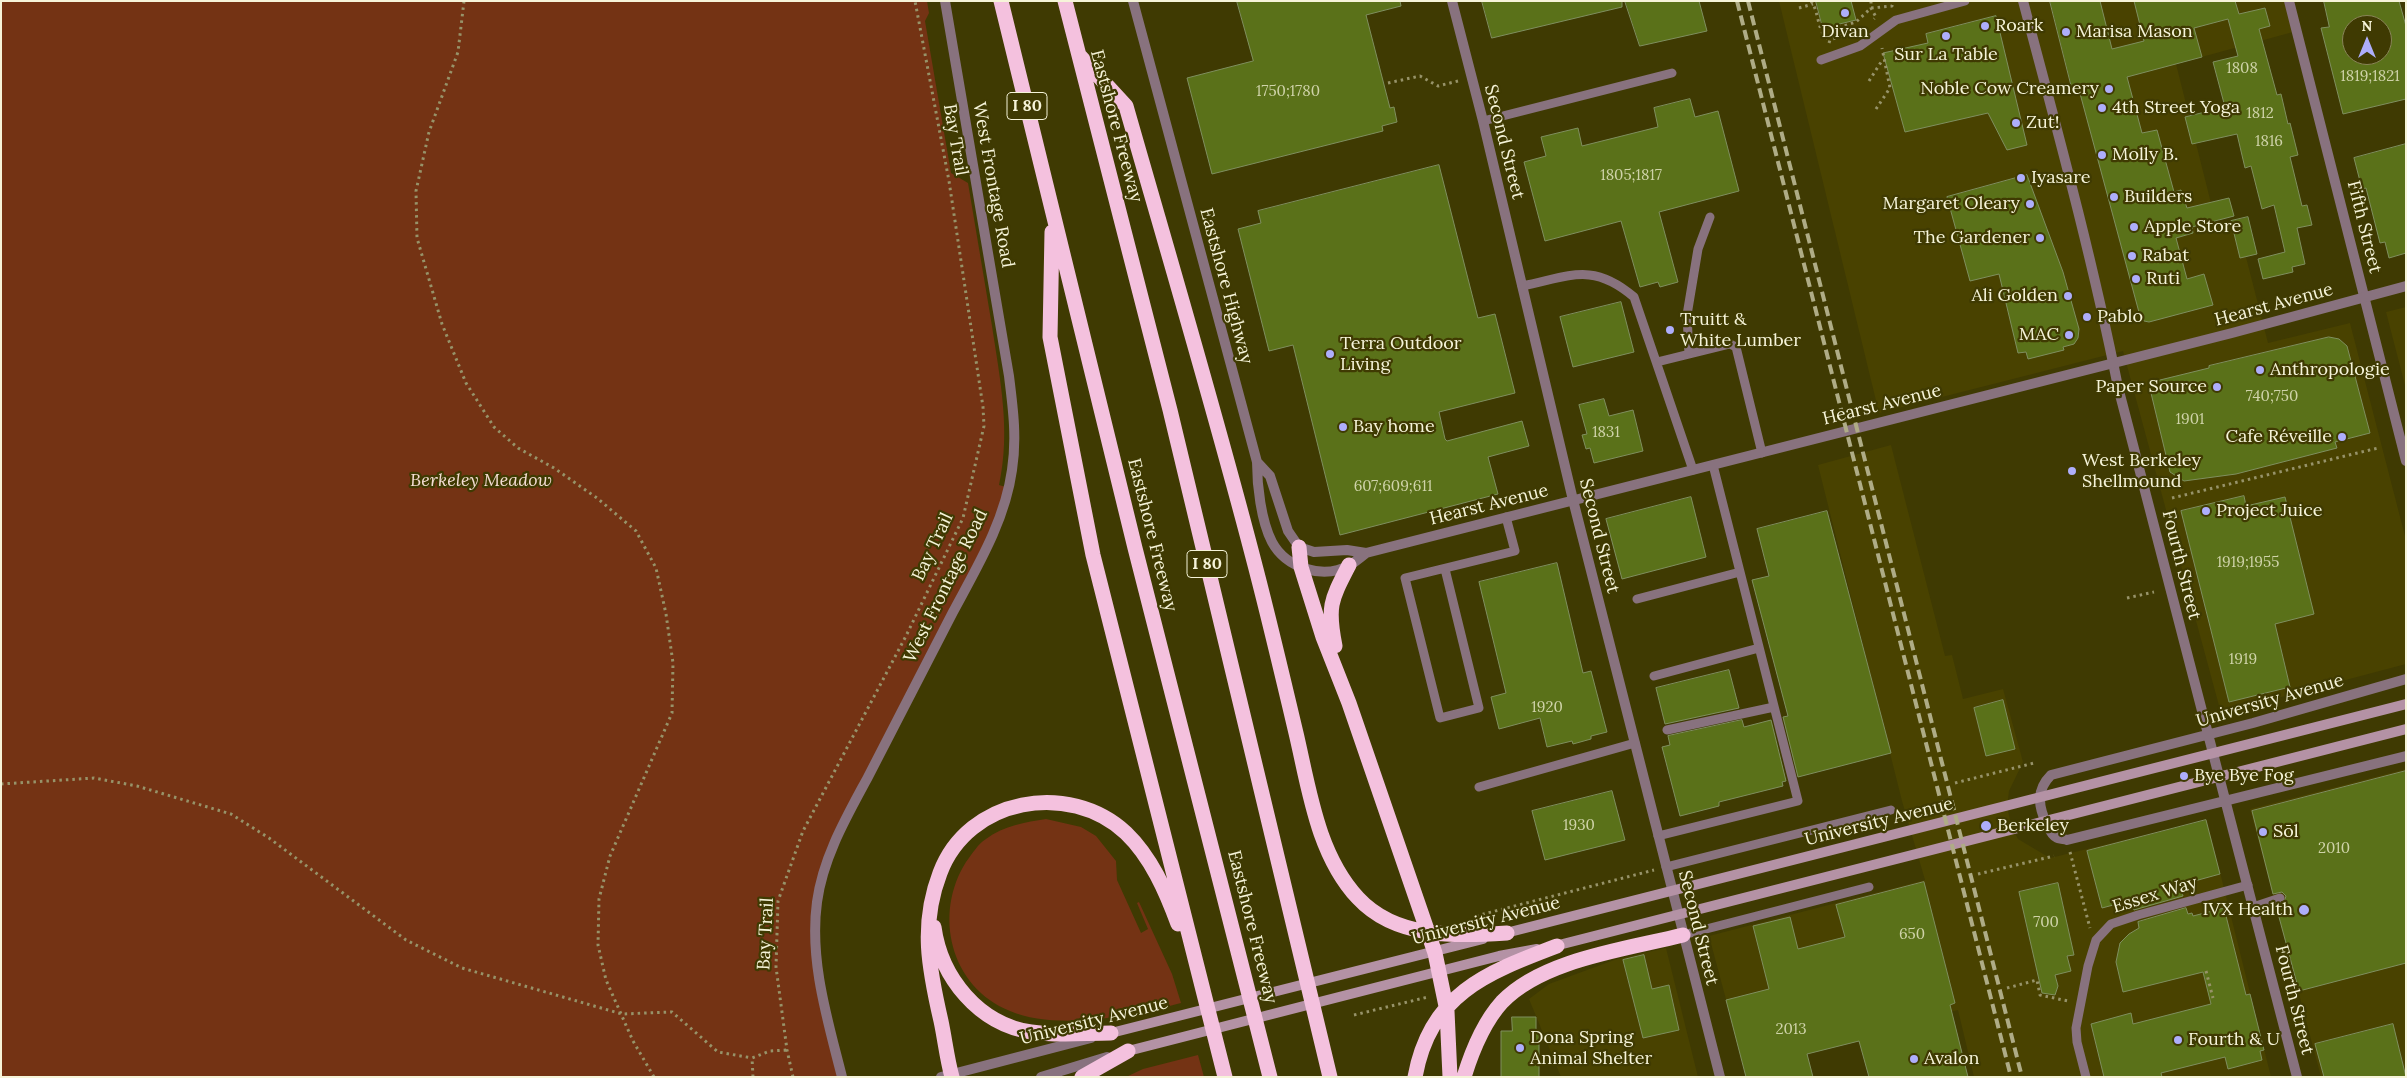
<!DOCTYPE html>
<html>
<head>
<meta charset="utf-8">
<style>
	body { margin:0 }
	#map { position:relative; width:2407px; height:1078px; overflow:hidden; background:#3f3a02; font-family:Lora,serif }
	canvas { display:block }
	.frame { position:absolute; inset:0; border:2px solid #f6f4d9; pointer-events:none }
	.north { position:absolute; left:2342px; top:15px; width:50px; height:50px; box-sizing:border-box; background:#3f3a02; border:1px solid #888458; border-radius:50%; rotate:0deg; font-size:14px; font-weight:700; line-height:20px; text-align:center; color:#f6f4d9 }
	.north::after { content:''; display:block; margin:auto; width:18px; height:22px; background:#aeaefb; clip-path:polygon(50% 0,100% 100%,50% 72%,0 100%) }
</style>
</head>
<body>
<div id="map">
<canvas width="2407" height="1078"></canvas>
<div class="frame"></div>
<div class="north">N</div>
</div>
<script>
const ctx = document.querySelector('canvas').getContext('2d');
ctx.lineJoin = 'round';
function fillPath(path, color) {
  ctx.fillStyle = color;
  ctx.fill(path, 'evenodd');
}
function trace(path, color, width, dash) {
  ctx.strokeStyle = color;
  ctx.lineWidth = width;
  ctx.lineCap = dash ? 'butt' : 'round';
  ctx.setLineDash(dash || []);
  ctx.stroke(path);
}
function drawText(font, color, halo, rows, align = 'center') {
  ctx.font = font + ' Lora,serif';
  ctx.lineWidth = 4.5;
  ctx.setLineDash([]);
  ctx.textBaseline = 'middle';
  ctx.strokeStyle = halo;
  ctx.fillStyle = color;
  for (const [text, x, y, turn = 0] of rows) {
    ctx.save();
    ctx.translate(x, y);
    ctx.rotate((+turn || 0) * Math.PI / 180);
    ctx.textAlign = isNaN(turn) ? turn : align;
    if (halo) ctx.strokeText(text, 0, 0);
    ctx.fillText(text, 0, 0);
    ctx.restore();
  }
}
const built = new Path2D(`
	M1779 1H2285L2293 32 2176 64 2217 227 2237 222 2268 343 2350 323 2406 540V664L2221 713 2123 351 1879 413Z
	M2406 307V389L2386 312Z
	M1891 445 1945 656 1952 655 1963 699 2003 689 2023 762 2009 791 2007 807 2012 828 2018 839 2050 858 2207 820 2271 1077H1974L1958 1010 1852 1036 1840 990 1731 1018 1709 936 1925 880 1902 801 1818 465Z
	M2406 769V1077H2321L2250 809Z
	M1666 948 1698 1077H1561L1529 999 1549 984 1617 959Z`);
const green = new Path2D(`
	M1 1H927L929 13 925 21 951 173 968 183C976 231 984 278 992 326 1000 379 1011 431 999 485L1009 488 1004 505 827 862 816 946 842 1077H1Z
	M1046 819 1081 827 1096 836 1116 861 1117 880 1141 933 1148 929 1137 903 1139 902 1172 974 1181 1003C1133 1016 1057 1031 1010 1011 950 987 933 914 966 862 972 854 978 844 986 839 1003 826 1026 822 1046 819Z
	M1198 1055 1204 1077H1126L1143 1069Z`);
const building = new Path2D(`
	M1237 1H1400L1401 6 1366 15 1390 108 1394 107 1397 122 1382 126 1383 131 1212 174 1187 78 1253 61Z
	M1482 1H1622V7L1492 38Z
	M1625 1H1699L1707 31 1640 46Z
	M1816 1H1851L1856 20 1823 28Z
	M2050 1H2100L2112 49 2144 41 2134 1H2235L2239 14 2265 8 2270 26 2259 29 2277 95 2281 94 2288 124 2290 123 2298 155 2290 157 2302 206 2307 205 2312 225 2297 228 2305 264 2292 267 2293 272 2263 279 2258 259 2285 252 2274 205 2262 209 2251 166 2245 168 2237 134 2192 144 2185 117 2225 107 2213 62 2238 56 2228 19 2194 28 2202 57 2127 77 2142 133 2157 130 2174 192 2181 190 2187 208 2229 198 2234 216 2192 227 2193 233 2176 238 2187 279 2204 274 2213 305 2149 322 2144 321 2140 316 2078 86 2072 88Z
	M2324 1H2399L2406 26V99L2343 114 2321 28 2329 27ZM2352 25H2382V55H2352Z
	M1996 16 2027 145 2007 150 1988 113 1905 132 1883 53 1928 43 1926 34Z
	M1690 99 1695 117 1718 111 1739 191 1659 212 1678 282 1660 287 1658 282 1640 287 1621 221 1545 241 1524 162 1546 156 1541 137 1578 128 1582 146 1658 127 1654 108Z
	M2406 144V253L2389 258 2385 242 2380 243 2366 188 2362 189 2354 158Z
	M1439 165 1478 318 1495 314 1515 393 1439 412 1445 439 1447 441 1522 421 1529 446 1488 457 1498 494 1340 535 1293 345 1269 351 1238 229 1261 223 1258 211Z
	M2027 175 2063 272 2079 329 2078 338 2074 344 2063 347 2064 350 2028 359 2026 352 2018 353 1999 274 1970 281 1947 197Z
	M2248 217 2257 254 2240 258 2231 221Z
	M1621 302 1634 352 1573 367 1560 317Z
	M2329 337 2339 339 2347 346 2370 433 2335 442 2337 448 2236 474 2184 481 2170 472 2151 393 2155 383 2160 380 2209 368V366Z
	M1604 399 1609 416 1633 410 1643 451 1594 463 1590 448 1586 449 1582 435 1587 434 1579 405Z
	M2244 496 2246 506 2285 497 2314 614 2275 624 2290 687 2229 702 2181 511Z
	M1691 497 1706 557 1622 579 1606 519Z
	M1827 511 1891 753 1798 777 1783 717 1788 716 1752 580 1769 576 1757 529Z
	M1557 563 1583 673 1591 671 1607 732 1591 736V739L1573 744 1572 741 1547 747 1540 718 1499 729 1491 697 1506 693 1479 582Z
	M1729 670 1739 708 1665 724 1656 688Z
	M2003 700 2015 749 1986 756 1974 708Z
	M1742 720 1744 727 1771 720 1786 781 1782 782 1783 786 1719 802V806L1680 816 1662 747 1670 745 1668 736Z
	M2406 771V963L2299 991 2276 906 2284 902 2286 896 2282 892 2273 894 2252 811Z
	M1612 791 1625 840 1545 860 1532 811Z
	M2206 820 2220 874 2180 885 2183 896 2134 910 2132 900 2102 908 2087 851Z
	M1924 882 1955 1003 1950 1005 1968 1077H1869L1859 1041 1807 1054 1813 1077H1746L1726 1000 1769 989 1753 926 1790 917 1798 949 1845 937 1836 905Z
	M2058 883 2074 955 2067 956 2071 971 2055 975 2058 986 2055 995 2042 993 2019 892Z
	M2186 908 2188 914 2192 913 2193 916 2224 908 2246 995 2250 994 2264 1050 2260 1051 2262 1060 2228 1069 2225 1057 2161 1073 2162 1077H2104L2091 1024 2131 1013 2133 1024 2211 1004 2203 972 2123 992 2116 962 2120 943 2129 934 2139 928 2138 922Z
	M1644 955 1652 989 1669 985 1679 1030 1643 1038 1623 960Z
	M1512 1017H1536V1033H1539V1077H1501V1031H1512Z
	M2393 1024 2406 1077H2324L2315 1044Z`);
const path = new Path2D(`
	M464 1 458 52 429 132 416 191 417 238 442 324 466 383 494 427 518 448 554 468 597 498 636 531 656 568 666 614 673 663 672 713 610 856 599 899 598 945 606 980 633 1041 654 1077
	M1811 1C1820 13 1816 32 1830 40
	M1871 1V8L1876 17 1874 19
	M1799 8 1813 4
	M1837 38 1835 29 1856 22 1871 8 1892 6V1
	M1829 43 1830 40 1860 28
	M1869 81 1883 59
	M1388 83 1420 76 1438 86 1458 81
	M1876 109 1890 88 1882 48
	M2172 498 2378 448
	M2127 598 2154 592
	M1955 783 2034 763
	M1 784 94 778 137 786 231 814 269 838 406 940 462 968 622 1014 672 1012 718 1052 752 1058
	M2070 852 2090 928
	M1978 874 2054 856
	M1476 916 1654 870
	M2206 971 2213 998
	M2007 988 2037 980 2040 995 2068 1001
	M1354 1015 1428 997
	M753 1077 752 1058 770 1051 787 1050
	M793 1077 787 1050 776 967 778 901 803 831 906 636 963 518 984 426 983 407 949 181 915 1`);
const service = new Path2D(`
	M1821 60 1860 46 1896 20 1965 1
	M1483 121 1672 73
	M1522 286C1569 277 1592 261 1634 297L1693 470
	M1689 354 1687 315 1698 249 1710 217
	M1657 362 1730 344 1736 347 1762 453
	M1445 569 1479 708 1440 718 1405 578 1515 551 1506 517
	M1637 599 1740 572
	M1654 676 1759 648
	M1667 730 1774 707
	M1479 787 1635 743
	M1658 836 1798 801 1713 465
	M1666 867 1891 810
	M2253 907 2280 898
	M1683 935 1869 887
	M2086 1077 2077 1042 2076 1028 2088 966 2096 940 2111 924 2138 915 2248 885`);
const minor = new Path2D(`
	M1452 1 1483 121 1573 500 1720 1077
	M2023 1C2057 129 2092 257 2118 387L2297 1077
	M2289 1 2406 461
	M2406 679 2253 723 2051 775C2036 790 2038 806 2047 825 2049 829 2052 835 2056 837 2059 839 2064 839 2067 840L2406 756`);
const tertiary = new Path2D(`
	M1133 1 1257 462C1257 485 1261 521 1272 542 1286 568 1323 580 1350 565 1355 562 1361 557 1366 553L2232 333 2406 286
	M1257 462 1270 476 1288 531 1299 547 1314 552 1347 550 1366 553
	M842 1077C828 1021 809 961 817 902 823 857 847 816 868 777 896 722 925 667 953 612 977 567 1005 521 1012 470 1017 438 1013 408 1009 376L945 1
	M941 1077 1091 1038
	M1041 1077 1107 1057`);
const secondary = new Path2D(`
	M1502 934 2406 704
	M1551 947 2406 729
	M1111 1033 1483 939
	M1128 1051 1499 956 1537 949`);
const motorway = new Path2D(`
	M1001 1 1135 548 1270 1077
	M1065 1 1170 410 1330 1077
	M1079 55 1126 106C1170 260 1216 414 1256 569 1270 623 1283 678 1296 733 1309 788 1317 854 1358 898 1396 939 1456 936 1507 933
	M1052 232 1050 337 1093 555 1225 1077
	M1299 547 1301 567 1323 637 1349 703 1435 953 1447 1011 1450 1077
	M1335 646C1327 606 1331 600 1349 565
	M934 927C941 978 979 1024 1031 1032 1057 1036 1085 1033 1111 1033
	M952 1077C947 1059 945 1040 941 1021 929 969 920 925 940 873 968 798 1069 780 1126 833 1151 857 1166 891 1178 924
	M1082 1077 1128 1051
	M1415 1077C1430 994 1486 973 1557 946
	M1464 1077C1472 1051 1483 1023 1502 1002 1543 959 1628 949 1683 935`);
const rail = new Path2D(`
	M1737 1 2011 1077
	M1748 1 2022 1077`);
const markers = [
	[1845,13,5,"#aeaefb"],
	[1985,26,5,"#aeaefb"],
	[2066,32,5,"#aeaefb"],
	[1946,36,5,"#aeaefb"],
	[2109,89,5,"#aeaefb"],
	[2102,108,5,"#aeaefb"],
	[2016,123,5,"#aeaefb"],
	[2102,155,5,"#aeaefb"],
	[2021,178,5,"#aeaefb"],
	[2114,197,5,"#aeaefb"],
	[2030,204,5,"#aeaefb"],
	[2134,227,5,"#aeaefb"],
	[2040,238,5,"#aeaefb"],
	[2132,256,5,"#aeaefb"],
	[2136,279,5,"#aeaefb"],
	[2068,296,5,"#aeaefb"],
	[2087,317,5,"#aeaefb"],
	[1670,330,5,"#aeaefb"],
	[2069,335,5,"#aeaefb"],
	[1330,354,5,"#aeaefb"],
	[2260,370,5,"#aeaefb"],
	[2217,387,5,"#aeaefb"],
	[1343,427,5,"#aeaefb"],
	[2342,437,5,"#aeaefb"],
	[2072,471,5,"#aeaefb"],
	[2206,511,5,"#aeaefb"],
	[2184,776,5,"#aeaefb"],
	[1986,826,6,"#aeaefb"],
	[2263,832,5,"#aeaefb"],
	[2304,910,6,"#aeaefb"],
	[2178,1040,5,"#aeaefb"],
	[1520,1048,5,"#aeaefb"],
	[1914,1059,5,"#aeaefb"]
];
const numberNames = [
	["1808",2242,69],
	["1819;1821",2370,77],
	["1750;1780",1288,92],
	["1812",2260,114],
	["1816",2269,142],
	["1805;1817",1631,176],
	["740;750",2272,397],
	["1901",2190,420],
	["1831",1606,433],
	["607;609;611",1393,487],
	["1919;1955",2248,563],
	["1919",2243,660],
	["1920",1547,708],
	["1930",1579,826],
	["2010",2334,849],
	["700",2046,923],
	["650",1912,935],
	["2013",1791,1030]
];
const shields = [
	[1027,106,40],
	[1207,564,40]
];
const shieldNames = [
	["I 80",1027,106],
	["I 80",1207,564]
];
const poiNames = [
	["Roark",1995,26],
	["Divan",1845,32,"center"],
	["Marisa Mason",2076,32],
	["Sur La Table",1946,55,"center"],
	["Noble Cow Creamery",2099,89,"right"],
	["4th Street Yoga",2112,108],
	["Zut!",2026,123],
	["Molly B.",2112,155],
	["Iyasare",2031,178],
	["Builders",2124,197],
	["Margaret Oleary",2020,204,"right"],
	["Apple Store",2144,227],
	["The Gardener",2030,238,"right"],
	["Rabat",2142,256],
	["Ruti",2146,279],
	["Ali Golden",2058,296,"right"],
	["Pablo",2097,317],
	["Truitt &",1680,320],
	["White Lumber",1680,341],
	["MAC",2059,335,"right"],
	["Terra Outdoor",1340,344],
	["Living",1340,365],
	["Anthropologie",2270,370],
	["Paper Source",2207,387,"right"],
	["Bay home",1353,427],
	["Cafe Réveille",2332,437,"right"],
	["West Berkeley",2082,461],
	["Shellmound",2082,482],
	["Project Juice",2216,511],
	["Bye Bye Fog",2194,776],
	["Berkeley",1997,826],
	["Sōl",2273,832],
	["IVX Health",2293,910,"right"],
	["Dona Spring",1530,1038],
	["Animal Shelter",1530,1059],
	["Fourth & U",2188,1040],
	["Avalon",1924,1059]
];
const streetNames = [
	["Eastshore Freeway",1116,126,75],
	["Bay Trail",955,140,80],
	["Second Street",1504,142,76],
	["West Frontage Road",993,185,80],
	["Fifth Street",2364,227,76],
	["Eastshore Highway",1226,286,75],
	["Hearst Avenue",2274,305,-15],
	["Hearst Avenue",1882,405,-14],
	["Hearst Avenue",1489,505,-14],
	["Eastshore Freeway",1152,535,76],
	["Second Street",1599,536,76],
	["Bay Trail",933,547,-65],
	["Fourth Street",2181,565,76],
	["West Frontage Road",946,586,-64],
	["University Avenue",2270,701,-16],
	["University Avenue",1879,822,-14],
	["Essex Way",2155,895,-17],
	["University Avenue",1486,921,-14],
	["Eastshore Freeway",1252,927,76],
	["Second Street",1698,928,76],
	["Bay Trail",766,934,-87],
	["Fourth Street",2294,1000,76],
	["University Avenue",1094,1021,-14]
];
const parkNames = [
	["Berkeley Meadow",481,481]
];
fillPath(built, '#494200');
fillPath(green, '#743314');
fillPath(building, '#5a7119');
trace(building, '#7f8f5f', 1);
trace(path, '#979369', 3, [2.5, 4]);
trace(service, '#88727e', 9);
trace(minor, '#88727e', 10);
trace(tertiary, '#88727e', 10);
trace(secondary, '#b492a5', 10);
trace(motorway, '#f4c1de', 15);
trace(rail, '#afac86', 4, [10, 5]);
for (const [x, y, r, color] of markers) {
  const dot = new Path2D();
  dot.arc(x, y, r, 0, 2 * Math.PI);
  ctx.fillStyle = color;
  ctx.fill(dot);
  trace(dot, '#3f3a02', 2);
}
drawText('15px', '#cfd3a9', null, numberNames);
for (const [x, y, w] of shields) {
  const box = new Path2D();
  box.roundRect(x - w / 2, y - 13.5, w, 27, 4);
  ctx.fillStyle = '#3f3a02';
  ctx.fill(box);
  trace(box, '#f6f4d9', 1);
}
drawText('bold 16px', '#f6f4d9', null, shieldNames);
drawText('18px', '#f6f4d9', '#3f3a02', poiNames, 'left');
drawText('18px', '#f6f4d9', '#3f3a02', streetNames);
drawText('italic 18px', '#f5ddd4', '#3f3a02', parkNames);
</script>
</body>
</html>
